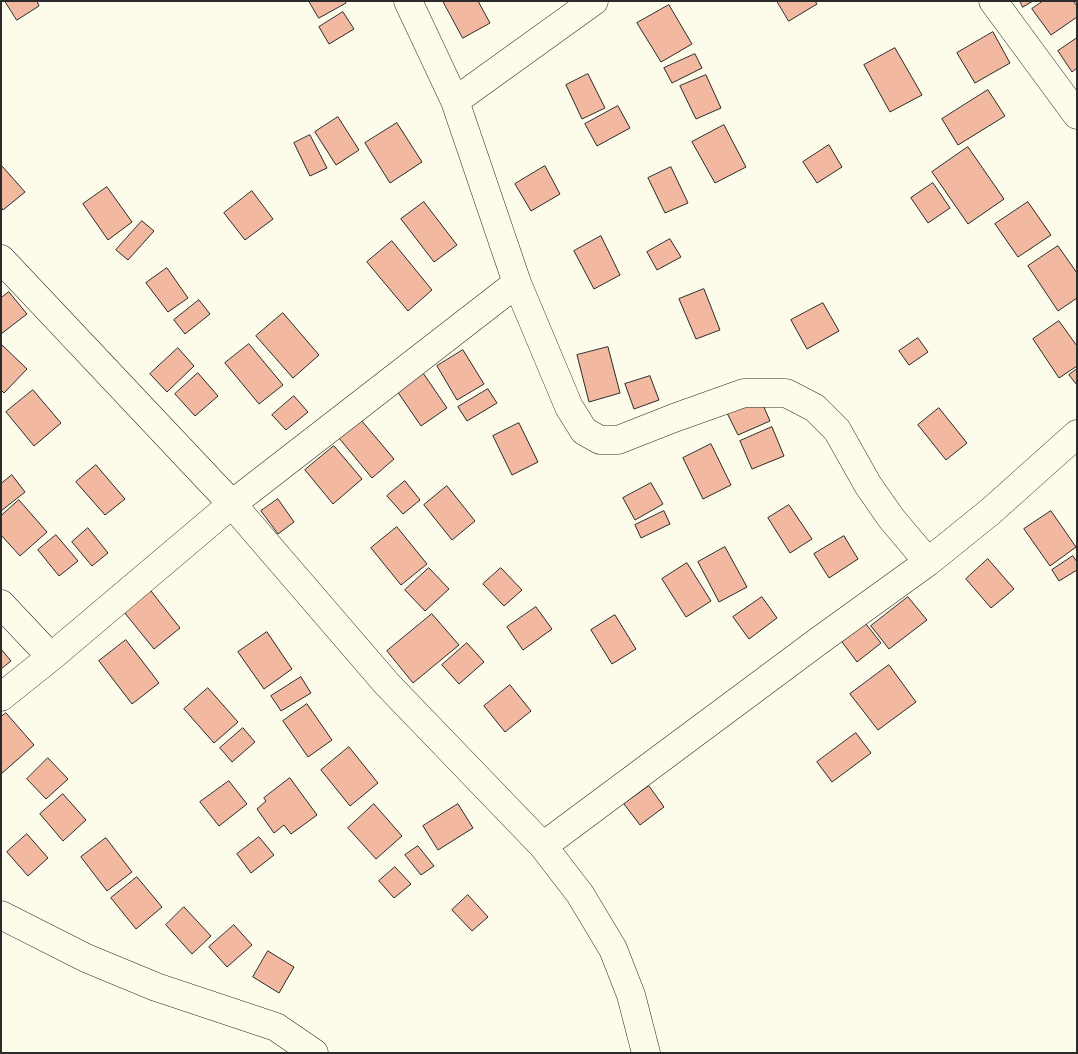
<!DOCTYPE html>
<html>
<head>
<meta charset="utf-8">
<style>
	body { margin:0 }
	#map { position:relative; width:1078px; height:1054px; overflow:hidden; background:#fdfbea; font-family:"Sofia Sans Condensed",sans-serif }
	canvas { display:block }
	.frame { position:absolute; inset:0; border:2px solid #2b2b2b; pointer-events:none }
</style>
</head>
<body>
<div id="map">
<canvas width="1078" height="1054"></canvas>
<div class="frame"></div>
</div>
<script>
const ctx = document.querySelector('canvas').getContext('2d');
ctx.lineJoin = 'round';
function fillPath(path, color) {
  ctx.fillStyle = color;
  ctx.fill(path, 'evenodd');
}
function trace(path, color, width, dash) {
  ctx.strokeStyle = color;
  ctx.lineWidth = width;
  ctx.lineCap = dash ? 'butt' : 'round';
  ctx.setLineDash(dash || []);
  ctx.stroke(path);
}
const building = new Path2D(`
	M5 1H37L39 6 17 20Z
	M309 1H345L346 3 319 18Z
	M443 1H478L490 23 463 38Z
	M777 1H815L817 4 789 21Z
	M1020 1H1033L1023 7Z
	M1043 1H1073L1077 6V17L1051 35 1032 9Z
	M669 5 692 44 661 62 637 23Z
	M343 12 354 29 329 44 319 27Z
	M993 32 1010 63 975 83 957 53Z
	M1077 38V68L1072 72 1058 51Z
	M895 48 922 95 890 112 864 65Z
	M695 54 702 68 672 83 664 68Z
	M588 74 605 108 582 119 566 85Z
	M706 75 721 108 696 119 680 86Z
	M988 90 1005 116 958 145 942 119Z
	M618 106 630 128 597 146 585 124Z
	M338 117 359 150 336 165 315 132Z
	M397 123 422 162 390 183 365 143Z
	M724 125 746 167 715 183 692 142Z
	M310 135 327 168 310 176 294 143Z
	M829 145 842 167 817 183 803 162Z
	M968 147 1004 199 968 224 932 172Z
	M1 166H2L25 192 3 210 1 207Z
	M545 166 560 194 531 211 515 184Z
	M671 167 688 203 665 213 648 178Z
	M933 183 950 208 928 223 911 198Z
	M107 187 132 222 108 240 83 204Z
	M252 191 273 219 245 240 224 213Z
	M424 202 457 245 434 262 401 219Z
	M1028 202 1051 235 1018 257 995 224Z
	M142 221 154 231 128 260 116 250Z
	M601 236 620 275 594 289 574 251Z
	M670 239 681 257 657 270 647 252Z
	M392 241 432 290 408 311 367 262Z
	M1058 246 1077 273V298L1058 311 1028 266Z
	M167 268 188 298 168 312 146 283Z
	M704 289 720 330 696 339 679 299Z
	M9 292 27 314 1 334V298Z
	M199 300 210 314 185 334 174 320Z
	M823 303 839 331 807 349 791 320Z
	M283 313 319 355 293 378 256 336Z
	M1059 321 1077 346V366L1059 378 1033 339Z
	M918 338 928 352 909 365 899 351Z
	M1 344 27 369 4 393 1 390Z
	M249 344 283 385 259 404 225 363Z
	M608 347 620 393 589 402 577 355Z
	M178 348 194 366 167 392 150 374Z
	M463 350 484 384 457 400 437 366Z
	M1077 369V385L1069 375Z
	M421 370 447 408 421 426 395 388Z
	M198 373 218 396 195 416 175 394Z
	M650 376 659 400 634 409 625 384Z
	M488 389 497 403 467 421 458 407Z
	M33 390 61 423 34 446 6 412Z
	M294 396 308 412 286 430 272 415Z
	M760 398 770 421 738 435 727 413Z
	M939 408 967 443 946 460 918 425Z
	M361 420 394 459 372 478 339 438Z
	M519 423 538 462 512 475 493 436Z
	M772 427 784 456 752 469 740 441Z
	M711 444 731 485 703 499 683 458Z
	M334 446 362 479 333 504 305 470Z
	M96 465 125 499 105 515 76 482Z
	M12 475 25 492 1 511V484Z
	M405 481 420 500 403 514 387 496Z
	M651 483 663 504 635 520 623 498Z
	M447 486 475 521 452 540 424 505Z
	M278 499 294 522 278 534 261 511Z
	M19 500 47 532 20 556 1 535V516Z
	M789 505 812 539 790 553 768 518Z
	M664 511 670 524 641 538 635 525Z
	M1051 511 1076 547 1050 566 1024 529Z
	M397 527 427 564 401 585 371 548Z
	M88 528 108 553 92 566 72 542Z
	M56 535 78 561 59 576 38 550Z
	M844 536 858 559 829 578 814 554Z
	M725 547 747 587 719 602 698 562Z
	M1073 556 1077 562V570L1059 581 1052 570Z
	M988 559 1014 589 991 608 966 579Z
	M687 563 711 601 686 617 662 579Z
	M429 568 449 589 425 611 405 590Z
	M501 568 522 590 504 606 483 584Z
	M151 591 180 628 154 649 124 612Z
	M762 597 777 618 749 639 733 617Z
	M908 597 927 620 889 649 871 626Z
	M536 607 552 629 523 650 507 627Z
	M432 614 459 645 413 683 387 651Z
	M615 615 636 649 612 664 591 630Z
	M866 624 881 643 857 662 842 642Z
	M267 632 292 669 264 689 238 652Z
	M126 640 159 683 132 704 99 661Z
	M467 643 484 662 459 684 442 665Z
	M1 649 11 661 1 669Z
	M889 665 916 702 878 730 850 694Z
	M301 677 311 693 281 711 271 696Z
	M510 685 531 711 505 732 484 706Z
	M208 688 238 722 214 743 184 709Z
	M307 704 332 740 308 757 283 721Z
	M6 713 34 745 1 774V717Z
	M243 728 255 742 232 762 220 748Z
	M856 733 871 753 832 782 817 762Z
	M349 747 378 783 350 806 321 770Z
	M48 758 68 779 46 799 27 779Z
	M290 778 317 815 291 834 284 825 274 833 257 809 266 801 264 798Z
	M229 781 247 804 219 826 200 802Z
	M649 786 664 807 640 825 624 804Z
	M63 794 86 820 63 841 40 814Z
	M374 804 402 836 376 859 348 828Z
	M458 804 473 828 438 850 423 826Z
	M27 834 48 858 28 876 7 852Z
	M259 837 274 855 251 873 237 854Z
	M106 838 132 872 107 891 81 857Z
	M418 846 434 866 421 875 405 855Z
	M395 867 411 884 394 898 379 881Z
	M137 877 162 907 136 929 111 898Z
	M468 895 488 917 472 931 452 910Z
	M184 907 211 936 192 954 166 925Z
	M234 925 252 945 227 967 209 947Z
	M268 951 294 967 279 993 253 977Z`);
const street = new Path2D(`
	M408 1 455 101 517 283 569 407 584 431 600 440H618L674 418 744 393H786L815 408 837 430 868 485 891 518 928 562
	M993 1 1077 115
	M455 101 594 1
	M1 259 232 504 387 684 543 846 580 894 613 949 631 995 646 1053
	M1 604 51 657
	M1 697 51 657 232 504 517 283
	M543 846 820 640 928 562 991 511 1077 434
	M1 915 86 958 156 987 276 1027 314 1053`);
fillPath(building, '#f2b8a0');
trace(building, '#2b2b2b', 1);
trace(street, '#2b2b2b', 29);
trace(street, '#fdfbea', 28);
</script>
</body>
</html>
